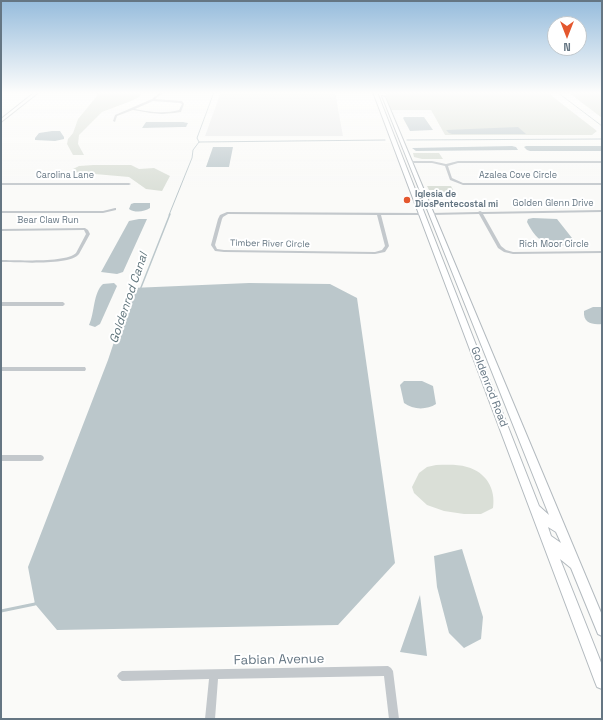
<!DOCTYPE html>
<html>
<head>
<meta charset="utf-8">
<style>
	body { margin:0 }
	#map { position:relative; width:603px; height:720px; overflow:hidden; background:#fafaf8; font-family:"Space Grotesk",sans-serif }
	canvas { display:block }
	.frame { position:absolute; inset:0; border:2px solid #657683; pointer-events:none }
	.north { position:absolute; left:547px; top:16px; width:40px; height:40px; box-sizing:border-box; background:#fff; border:1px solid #c1c8cd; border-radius:50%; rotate:180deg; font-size:11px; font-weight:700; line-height:16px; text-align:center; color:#657683 }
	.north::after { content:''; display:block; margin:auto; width:14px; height:18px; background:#e4572e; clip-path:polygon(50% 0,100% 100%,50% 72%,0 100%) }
</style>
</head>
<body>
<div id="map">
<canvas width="603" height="720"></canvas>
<div class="frame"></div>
<div class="north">N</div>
</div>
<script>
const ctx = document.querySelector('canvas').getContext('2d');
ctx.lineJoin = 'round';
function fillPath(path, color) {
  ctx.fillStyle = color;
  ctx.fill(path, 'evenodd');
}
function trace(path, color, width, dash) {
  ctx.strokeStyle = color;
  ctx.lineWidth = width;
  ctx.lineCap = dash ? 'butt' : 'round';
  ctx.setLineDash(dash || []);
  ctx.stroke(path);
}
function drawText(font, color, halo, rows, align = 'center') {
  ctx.font = font + ' "Space Grotesk",sans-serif';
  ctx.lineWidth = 4;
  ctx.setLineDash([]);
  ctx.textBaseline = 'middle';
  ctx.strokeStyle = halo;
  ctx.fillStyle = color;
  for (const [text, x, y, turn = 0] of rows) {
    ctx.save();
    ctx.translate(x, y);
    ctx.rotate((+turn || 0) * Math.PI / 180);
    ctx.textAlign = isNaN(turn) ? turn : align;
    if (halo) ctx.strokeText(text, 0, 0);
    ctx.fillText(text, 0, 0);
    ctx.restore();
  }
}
const built = new Path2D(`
	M221 92H335L343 136H205Z`);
const green = new Path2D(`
	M98 92H142L139 97 131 101 102 112 79 135 78 144 84 155H73L67 144 68 139 73 133 78 119 97 96Z
	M387 92H418L417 93H420L425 102 420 93H548L597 131 592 135H445L431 110H391L385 93Z
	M568 92H594L602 94V118Z
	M413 153H439L443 159H422L414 157Z
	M93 165H131L139 169 154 168 170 176 162 191 146 189 129 177 72 172 73 169 79 166Z
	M427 186H451L457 197H436L433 190H429Z
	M436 465C446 465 457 464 467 467 486 472 496 489 493 508L481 514H464L444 511 427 505 414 493 412 487 419 473 427 467Z`);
const water = new Path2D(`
	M404 117H424L433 130 410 131 403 118Z
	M146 122H183L188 123 186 127H182L142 128Z
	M518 127 526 134H452L449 133 446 130Z
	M52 131H60L64 137V139L55 141 35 140V138L39 133Z
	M512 146 516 147 518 150 416 151 412 148Z
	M526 146H602V151H530L527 150 524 147Z
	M213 147H233L229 167H206Z
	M134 203H150V208C144 212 135 213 129 209L131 204Z
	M533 218 557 219 572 238 574 243C569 245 564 246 558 245 542 245 534 236 527 222L528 219Z
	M139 219H147L123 272 117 274 101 272 129 221Z
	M114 283 117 286 100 324 95 327 89 325C95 312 93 293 103 284Z
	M249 283 330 284 357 298 395 563 338 625 57 630 35 604 28 567 108 360 132 288Z
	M593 307H602V324C592 325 583 323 584 311Z
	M404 381H422L433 386 436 404C427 410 413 410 404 403L400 385Z
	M462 549 483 617 481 639 464 648 449 633 437 587 434 556Z
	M420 595 427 656 400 652Z`);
const streamFar2 = new Path2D(`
	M557 92 602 126
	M487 95V97
	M407 140 602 139
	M199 142 197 138 214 92
	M169 215 192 158 193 150 199 142 385 140`);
const streamFar1 = new Path2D(`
	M140 290 170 214`);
const stream = new Path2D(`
	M1 611 35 604 37 602`);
const street = new Path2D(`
	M161 92H164L155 99 182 101 184 104 181 112 174 113 162 114 150 113 133 110 117 116 115 122 113 121 115 115 152 99ZM153 101 180 103 182 104 179 110C164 114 150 112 135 109Z
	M410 161H432L446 164 458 161H602V163H458L448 166 452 178 463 183H602V185H463L450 180 445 166 432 163H409L408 162Z
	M1 183H129L131 184 129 185H1Z
	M115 208H116V210L103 213H1V211H103Z
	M602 210V212L483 214 501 246 506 250 513 252 602 251V253L513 254 504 252 498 248 479 214 431 215 429 214 431 213 478 212 480 211 482 212Z
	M227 212 422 213 424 214 422 215H381L389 246 385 252 375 254 224 252 215 251 211 245 218 219 220 215ZM228 214 377 215 385 246 382 250 375 252 224 250 217 249 215 245 222 219 223 217Z
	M85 228 88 230 90 234 79 254C70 266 16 262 1 262V260C16 260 67 263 76 253L86 234 84 230 1 231V229Z
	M1 302H63L65 304 63 306H1Z
	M1 367H85L86 369 85 371H1Z
	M1 455H41L43 456 44 458 43 460 41 461H1Z
	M388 666 391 668 393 671 399 719H389L384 676 218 679 215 719H205L209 679 122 681 119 679 117 676 119 673 122 671Z`);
const secondary = new Path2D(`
	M35 92H39L1 122V119Z
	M373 92H377L539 506 549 515 382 96 385 97 602 615V636L598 634 571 568 560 559 602 665V689L597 687 595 682ZM548 527 556 532 561 543 551 536Z`);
const markers = [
	[407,200,4,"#e4572e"]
];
const farStreetnames = [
	["Carolina Lane",65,176],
	["Azalea Cove Circle",518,176],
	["Golden Glenn Drive",553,204],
	["Bear Claw Run",48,221],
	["Timber River Circle",270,244,1],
	["Rich Moor Circle",554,245]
];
const farPoinames = [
	["Iglesia de",415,195],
	["DiosPentecostal mi",415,205]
];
const streetNames = [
	["Goldenrod Road",489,387,69]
];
const waterNames = [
	["Goldenrod Canal",129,298,-71]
];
const nearStreetnames = [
	["Fabian Avenue",279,660,-1]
];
fillPath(built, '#e8e9e9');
fillPath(green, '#dadfd7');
fillPath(water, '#bbc7cb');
trace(streamFar2, '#bbc7cb', 1);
trace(streamFar1, '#bbc7cb', 1.5);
trace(stream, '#bbc7cb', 3);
trace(secondary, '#b3babf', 2);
fillPath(street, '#c3c8cc');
fillPath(secondary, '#fff');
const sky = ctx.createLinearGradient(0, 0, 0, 193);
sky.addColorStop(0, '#96bcdc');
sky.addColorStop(0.48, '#fdfdfc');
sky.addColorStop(1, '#fdfdfc00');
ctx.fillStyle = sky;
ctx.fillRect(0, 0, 603, 193);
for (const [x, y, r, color] of markers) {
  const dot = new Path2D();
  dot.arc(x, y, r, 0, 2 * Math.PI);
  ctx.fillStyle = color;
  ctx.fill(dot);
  trace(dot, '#fff', 1.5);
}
drawText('9px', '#657683', '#fff', farStreetnames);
drawText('bold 9px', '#657683', '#fff', farPoinames, 'left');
drawText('11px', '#657683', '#fff', streetNames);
drawText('italic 12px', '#60757c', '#fff', waterNames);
drawText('13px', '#657683', '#fff', nearStreetnames);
</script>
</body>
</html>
